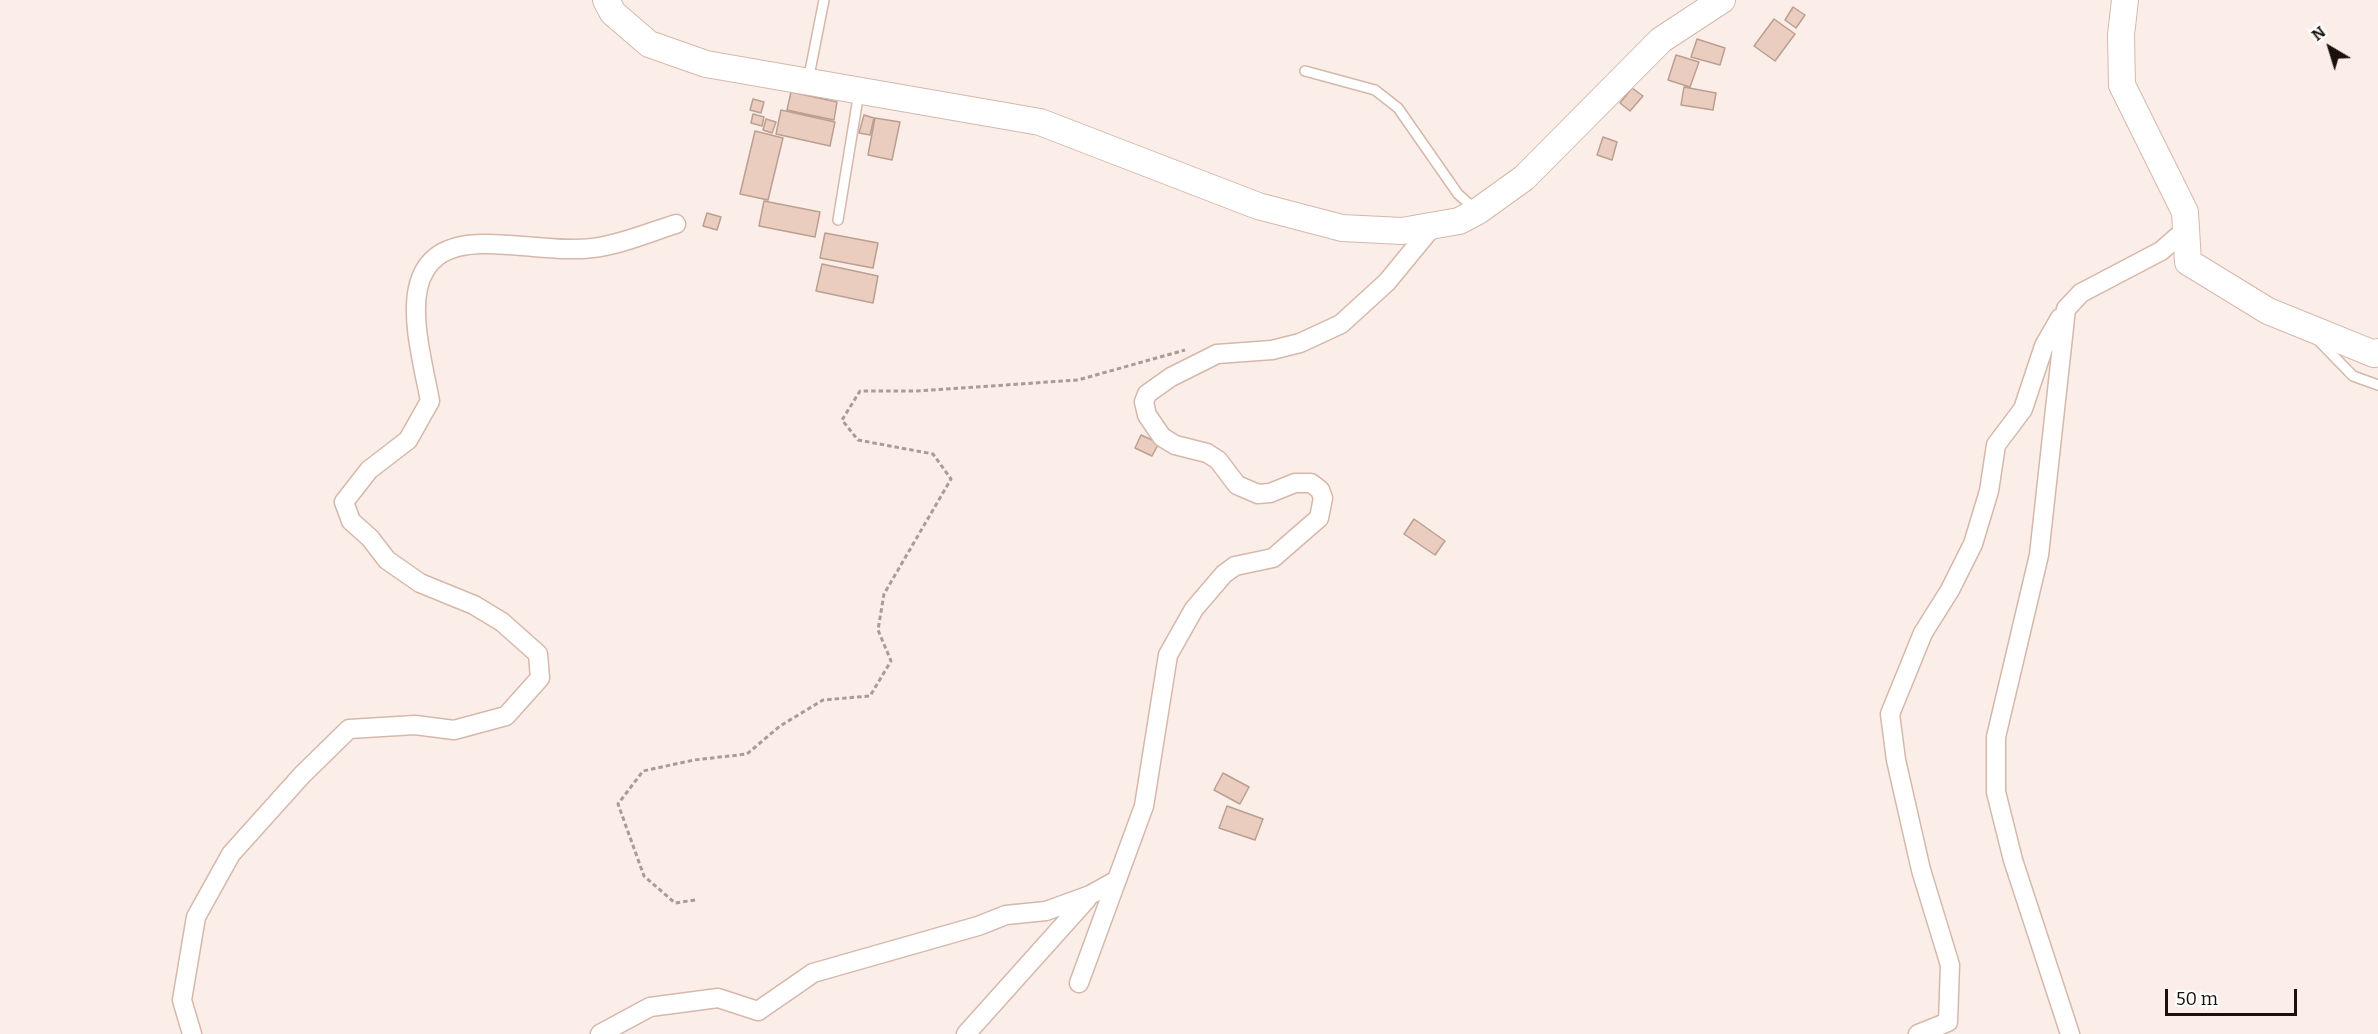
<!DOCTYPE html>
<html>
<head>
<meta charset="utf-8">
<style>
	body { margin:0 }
	#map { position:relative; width:2378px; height:1034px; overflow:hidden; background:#fbeee9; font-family:Bitter,serif }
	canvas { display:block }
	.north { position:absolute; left:2300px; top:18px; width:60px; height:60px; -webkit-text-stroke:4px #fff; paint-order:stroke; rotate:322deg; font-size:16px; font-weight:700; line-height:24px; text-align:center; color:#1b110c }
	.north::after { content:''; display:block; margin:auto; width:21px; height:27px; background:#1b110c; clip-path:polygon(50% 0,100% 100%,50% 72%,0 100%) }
	.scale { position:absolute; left:2165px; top:989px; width:132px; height:27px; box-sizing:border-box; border:3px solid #1b110c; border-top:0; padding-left:8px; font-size:18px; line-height:21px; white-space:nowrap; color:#1b110c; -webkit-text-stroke:4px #fff; paint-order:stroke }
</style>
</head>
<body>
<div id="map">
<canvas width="2378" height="1034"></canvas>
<div class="north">N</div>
<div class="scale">50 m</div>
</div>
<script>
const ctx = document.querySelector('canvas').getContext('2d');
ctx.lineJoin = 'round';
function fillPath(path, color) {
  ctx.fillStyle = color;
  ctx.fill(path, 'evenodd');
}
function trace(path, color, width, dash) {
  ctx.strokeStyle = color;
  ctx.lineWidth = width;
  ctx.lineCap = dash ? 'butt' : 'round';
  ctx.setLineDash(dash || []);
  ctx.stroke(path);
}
const building = new Path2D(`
	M1793 7 1805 15 1796 28 1785 20Z
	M1774 19 1795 34 1775 61 1754 46Z
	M1697 39 1725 48 1720 65 1691 57Z
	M1676 55 1699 62 1690 87 1668 80Z
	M1684 87 1716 93 1713 110 1681 105Z
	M1632 88 1643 96 1630 111 1620 103Z
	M791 92 837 102 834 120 787 110Z
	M753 99 764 102 761 113 750 110Z
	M781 110 835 122 830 146 776 134Z
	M753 114 764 117 762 126 751 123Z
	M864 115 874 118 870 135 859 133Z
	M875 118 900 122 892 160 868 155Z
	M766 119 776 122 772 133 763 130Z
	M755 131 783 138 768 200 740 194Z
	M1603 137 1617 142 1612 160 1597 155Z
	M764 201 820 212 815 237 759 226Z
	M707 213 721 217 717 230 703 226Z
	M825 233 878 243 873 268 820 258Z
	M822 264 878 276 873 303 816 291Z
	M1141 435 1159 443 1152 456 1135 448Z
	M1414 519 1445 541 1435 555 1404 534Z
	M1223 773 1249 787 1240 804 1214 790Z
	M1227 806 1263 819 1255 840 1219 828Z`);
const path = new Path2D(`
	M695 900 675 903 644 876 618 804 643 771 694 760 747 754 780 726 823 700 870 696 891 661 878 630 884 594 951 479 933 454 858 440 842 420 860 391H917L1078 380 1185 350`);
const lane = new Path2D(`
	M1305 71 1375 90 1398 108 1458 194 1476 210
	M808 81 824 0
	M838 220 859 92
	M2319 341 2353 376 2378 385`);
const street = new Path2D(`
	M1079 983 1144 806 1168 655 1194 609 1224 574 1235 566 1273 558 1319 518 1323 498 1320 490 1311 483H1295L1270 493 1258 494 1237 485 1218 460 1207 453 1175 445 1162 437 1147 415 1144 402 1147 394 1171 377 1217 354 1272 350 1300 343 1341 324 1387 282 1433 226
	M192 1034 182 1000 196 917 231 854 302 775 349 729 415 725 454 730 506 716 540 678 538 654 502 622 474 605 420 583 387 560 370 538 351 521 344 502 369 470 408 440 430 401C418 337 387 242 487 244 522 244 558 252 593 248 620 245 650 232 676 224
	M600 1034 650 1007 718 998 758 1011 813 973 978 926 1006 915 1046 911 1090 895 1117 880
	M966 1034 1087 899
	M1918 1034 1948 1022 1950 965 1921 870 1896 760 1890 714 1923 633 1950 590 1973 544 1989 491 1996 445 2023 409 2044 346 2060 318
	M2070 1034 2013 860 1996 792V737L2039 555 2066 309 2081 293 2161 251 2184 231`);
const secondary = new Path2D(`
	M606 0 613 13 649 44 706 64 1040 122 1258 206 1342 228 1402 231 1459 221 1478 211 1524 178 1661 40 1722 0
	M2125 0 2121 35 2122 85 2185 212 2188 262 2268 311 2374 354 2378 352`);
fillPath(building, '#eacdbe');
trace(building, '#bb9f91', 1.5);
trace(lane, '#d5b8aa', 12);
trace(street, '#d5b8aa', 21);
trace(secondary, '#d5b8aa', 28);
trace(path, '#a89c97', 3, [4.5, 3]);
trace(lane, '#fff', 9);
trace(street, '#fff', 18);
trace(secondary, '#fff', 26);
</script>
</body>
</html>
